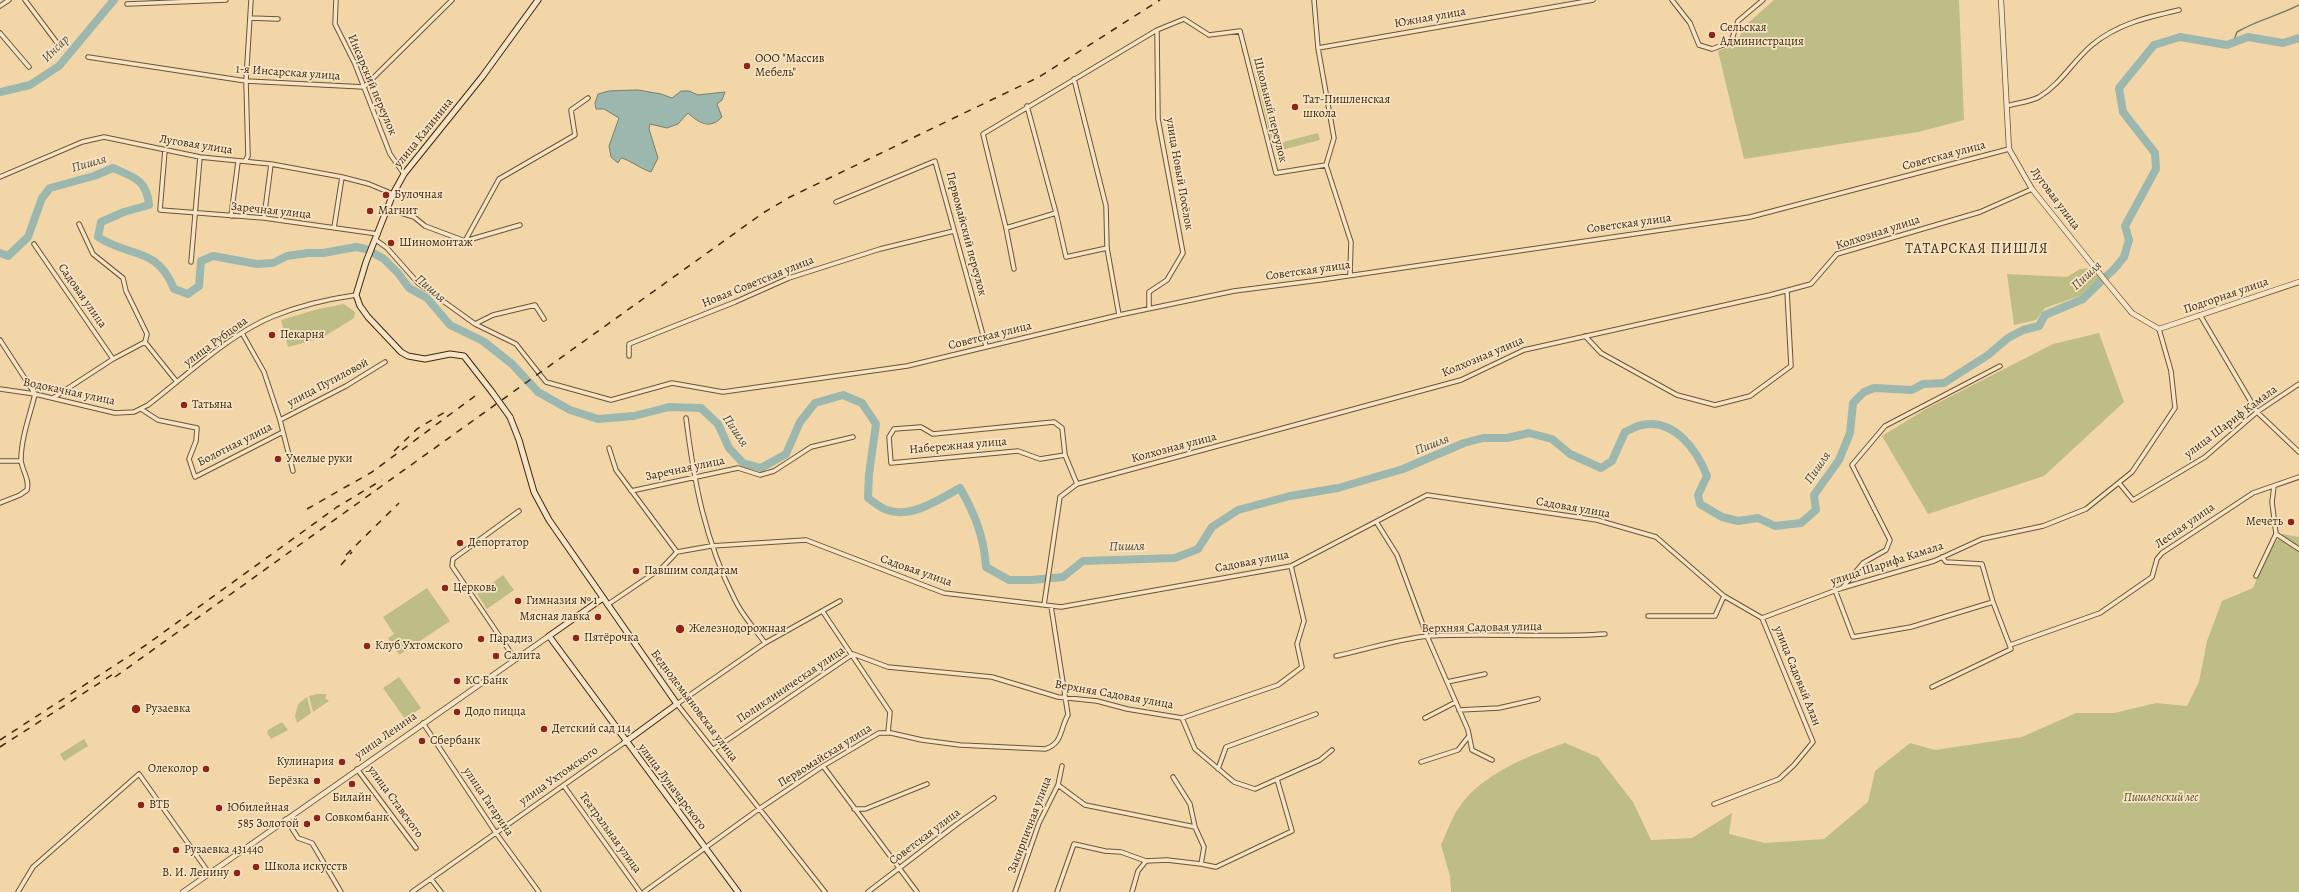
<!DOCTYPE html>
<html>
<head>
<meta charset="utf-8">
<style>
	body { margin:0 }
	canvas { display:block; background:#f3d6a7 }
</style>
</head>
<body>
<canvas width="2299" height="892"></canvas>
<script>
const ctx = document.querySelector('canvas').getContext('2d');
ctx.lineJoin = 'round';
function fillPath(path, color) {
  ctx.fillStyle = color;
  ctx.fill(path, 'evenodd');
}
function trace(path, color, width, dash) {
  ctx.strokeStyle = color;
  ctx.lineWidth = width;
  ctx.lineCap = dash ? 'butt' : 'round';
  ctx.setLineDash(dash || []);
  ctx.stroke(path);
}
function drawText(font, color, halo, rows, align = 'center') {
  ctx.font = font + ' Alegreya,serif';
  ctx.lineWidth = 3.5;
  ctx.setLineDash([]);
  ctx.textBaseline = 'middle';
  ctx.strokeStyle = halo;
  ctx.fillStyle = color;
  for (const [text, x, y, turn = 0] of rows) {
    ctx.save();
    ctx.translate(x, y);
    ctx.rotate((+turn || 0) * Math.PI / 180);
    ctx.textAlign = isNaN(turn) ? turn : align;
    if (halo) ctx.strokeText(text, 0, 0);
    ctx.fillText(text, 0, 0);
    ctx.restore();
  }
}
const green = new Path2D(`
	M1774 0H1959L1964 120 1918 132 1744 159 1718 51 1735 44 1747 24Z
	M1263 75 1278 137 1271 138 1256 77Z
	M1318 133 1320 140 1278 151 1276 144Z
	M2093 268 2102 276 2082 295 2045 308 2036 320 2014 325 2007 274 2067 277 2080 269Z
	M344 304 355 312 354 318 322 338 288 347 281 320 318 309Z
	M2099 333 2124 402 2044 476 1928 514 1882 436 1926 409 2053 344Z
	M2282 534 2299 537V892H1451L1450 876 1441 845C1447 832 1452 817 1460 806 1482 774 1530 755 1565 743L1598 757 1633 802 1651 840 1692 838 1732 813 1729 834 1765 843 1824 839 1868 802 1875 771 1910 743 1935 750 2022 737 2076 713H2114L2156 703 2187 706 2199 682 2207 641 2222 601 2253 588 2268 552Z
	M503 575 514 590 487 609 477 594Z
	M427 588 450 621 399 655 388 638 394 634 383 617Z
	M399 677 421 708 405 719 383 688Z
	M317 694H327L325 698 329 701 313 712 309 696Z
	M307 697 311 713 297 723 295 716 298 704Z
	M282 722 288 730 271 739 267 733 268 730Z
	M84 739 88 746 64 761 60 754Z`);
const water = new Path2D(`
	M638 90 661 94 672 98 681 91H689L698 95 725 92 722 100 717 104 722 117C710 130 699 123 688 113L678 124 667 128 650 124 649 129 658 158 651 172C641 169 628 159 621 158L618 163 611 157 609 146 619 118 604 109H596L595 103 598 94 609 91Z`);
const stream = new Path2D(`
	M2233 43 2237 32C2257 20 2278 16 2299 5`);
const river = new Path2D(`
	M0 92 30 85 59 66 114 0
	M0 253 8 256 28 237 42 198 50 188 94 176 113 168C134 177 147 180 149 205L124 212 101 222 98 237C130 258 157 246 174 289L188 294 199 286 201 261 213 256 257 264 273 263 287 256 308 253H323L356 247 366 249 384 259 398 273 409 288 427 298 450 325 483 341 512 364 538 392 570 410 598 419 634 416 669 407 701 408 718 424 729 448 743 463 761 468 786 454 800 422 815 403 843 395 862 403 876 424 869 474 868 498C874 502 880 508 887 510 911 519 940 499 960 488 975 514 984 537 986 567L1009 580H1032L1063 577 1083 561 1175 558 1198 549 1212 527 1238 510 1290 496 1338 488 1403 469 1464 443 1483 438H1507L1529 433 1552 439 1570 454 1601 468 1612 461 1625 432C1630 430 1636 426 1642 425 1674 418 1697 450 1707 476L1698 495 1700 504 1722 517 1738 521 1758 518 1775 526 1801 523 1816 510 1814 495 1839 460 1850 433 1853 403 1864 392 1874 388 1912 390 1923 384 1944 383 1988 355 2008 338 2023 330 2039 326 2045 315 2083 299 2115 268 2124 257 2129 240 2125 226 2156 169 2155 153 2123 112 2119 88 2154 45 2180 37 2227 45 2248 37 2283 43 2299 38`);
const minor = new Path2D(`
	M25 0 58 44
	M336 0 335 24 355 64 390 154 404 174
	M1314 0 1318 48 1334 138 1326 165
	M1672 0 1690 23 1699 45 1712 49 1731 42 1738 21 1763 0
	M127 4 226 0
	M0 6 9 0
	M250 18 278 19
	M0 33 29 67
	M1318 48 1593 0
	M88 57 246 81 364 87 452 0
	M1074 79 1106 206 1107 248 1119 315
	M1027 106 1056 213
	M2007 106C2017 103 2030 102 2039 97 2061 84 2073 61 2092 45 2117 24 2148 17 2179 10
	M165 150 160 210 264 218 378 234
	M245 161 248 156 246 81 251 0
	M0 177 82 142 104 137 200 157 271 164 342 177 369 184 393 194
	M836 202 935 161 986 346
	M388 209 414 217 425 226 465 241 499 179 575 135 571 110 588 98
	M231 216 238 162
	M264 218 271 164
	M79 224 93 254 123 278 126 291 147 334 145 342
	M334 228 342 177
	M1006 228 1014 269
	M376 240 387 248 418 283 475 324 516 344 546 382 611 400 672 383 723 392 907 366 1119 315 1234 291 1320 280 1750 217 2009 149
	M465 241 520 225
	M34 244 113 359
	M1107 248 1066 257 1056 213 1006 228 983 134 1157 30 1184 19 1209 35 1240 31 1276 173 1326 165 1351 242 1350 275
	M191 262 200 157
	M1149 308V292L1167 280 1183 253 1158 119 1157 30
	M2200 315 2257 412 2299 452
	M475 324 493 315 535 305 544 319
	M242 333 264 372 280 420 293 471
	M1585 336 1601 353 1677 395 1715 405 1750 396 1791 366 1787 291
	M0 340 35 394
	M145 342 177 382
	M629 356V344L735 302 789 278 880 249 954 231
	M0 389 35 394 115 413 134 412 148 405C186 376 231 333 274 316 301 305 328 299 356 295
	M53 398 113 359 145 342
	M141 409 158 420 197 428 196 441 189 459 195 477 283 432
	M686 418C694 482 705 541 735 600 742 615 755 629 765 643
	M280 420 346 386 385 362
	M609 448 616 470 677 552
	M1065 455 1062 428 1054 422 933 434 921 427 894 429 889 437 891 463 1018 451 1040 459 1065 455 1077 484
	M0 461H21
	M2119 483 2133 500 2205 457 2257 412 2299 384
	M631 491 738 468 760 475 774 471 811 447 853 437
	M0 503 20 495 27 490C30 479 22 471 21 460 21 438 30 415 35 394
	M1377 523 1397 555 1427 636 1468 730 1472 750 1492 760
	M2276 534 2299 549
	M2256 576 2276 534 2272 502 2274 486
	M1843 587 1863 563 1886 550 1890 540 1852 465 1885 426 2000 366
	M1835 590 1853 637 1911 627 1993 602 1982 564 1946 562 1942 557
	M607 605 663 567 677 552 711 546 806 540 944 593 1061 607 1291 566 1427 495 1597 520 1656 537 1724 596 1762 618
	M1044 605 1060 497 1077 484 1461 380 1524 350 1770 295 1811 284 1837 254 1980 212 2032 189
	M823 612 890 712 888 733
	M1648 616H1715L1724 596
	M1762 618 1842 588 1934 561 1982 539 2043 526 2086 509 2132 472 2175 408 2171 371 2159 329
	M2010 645 2100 613 2152 577 2157 559 2162 553 2253 493 2299 477
	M1336 656C1364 650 1402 638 1429 636 1488 633 1546 638 1605 634
	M515 659 452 566 453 559 519 511
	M1447 682 1485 674
	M1932 687 2011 649 1993 602
	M1459 710 1499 708 1538 699
	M1182 718 1195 749 1234 782 1255 789 1320 760 1332 750
	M1425 718 1456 702
	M423 723 496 833 539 892
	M714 749 853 654 888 667 992 677 1058 697 1097 701 1127 709 1182 718 1278 685 1302 667 1297 644 1304 621 1291 566
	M1421 762 1458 750 1469 736
	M823 766 917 892
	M357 769 416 848
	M1218 769 1226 747 1316 714
	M1173 777 1190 804 1195 827 1204 847 1201 864 1216 867 1292 831 1277 779
	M1058 785 1085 805 1195 827
	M564 786 640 892
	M1714 804 1779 779 1794 765 1813 742 1762 618
	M854 809H865L927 784
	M286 819 298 838 312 843 341 892
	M431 879 441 892
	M18 892 33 867 139 774 209 873
	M412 892 625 742
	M644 892 759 809 823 766 879 733H891L922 740 960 745 1045 749C1063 744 1060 728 1068 715L1051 606
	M825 892 677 704 765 643 840 601
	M868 892 957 824 994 798
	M1015 892 1039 823 1058 785 1062 766
	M1057 892 1074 844 1105 851 1121 852 1146 861 1167 860 1201 864
	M1132 892 1138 871 1146 861`);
const tertiary = new Path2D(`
	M2001 0 2009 149 2032 189 2108 284 2132 313 2159 329 2299 282
	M183 892 549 636`);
const secondary = new Path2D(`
	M492 392 464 356 450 354 425 359 408 356 401 352 368 317 360 306 356 295 366 262 393 194 404 174 482 77 538 0
	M510 417 519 440 534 492 549 520 677 704 625 742
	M603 598 549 636 738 892`);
const rail = new Path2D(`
	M394 451 417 429 445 412
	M307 509 372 472 475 396
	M346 555 399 503
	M341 565 352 552
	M115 677 763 213 790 197 1039 77 1160 0
	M0 740 146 645 337 507 382 480
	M0 747 118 671`);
const secondaryBridge = new Path2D(`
	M492 392 510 417`);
const markers = [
	[1712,35,4,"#8f2418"],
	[747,66,4,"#8f2418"],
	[1295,107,4,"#8f2418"],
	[386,195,4,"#8f2418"],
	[370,211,4,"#8f2418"],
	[391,243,4,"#8f2418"],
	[272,335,4,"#8f2418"],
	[184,405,4,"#8f2418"],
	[278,459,4,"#8f2418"],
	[2291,522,4,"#8f2418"],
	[460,543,4,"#8f2418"],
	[636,571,4,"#8f2418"],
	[445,588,4,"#8f2418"],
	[518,601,4,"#8f2418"],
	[598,617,4,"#8f2418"],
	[680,629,5,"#8f2418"],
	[576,638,4,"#8f2418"],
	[481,639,4,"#8f2418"],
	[367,646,4,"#8f2418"],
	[496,656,4,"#8f2418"],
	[457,681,4,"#8f2418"],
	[136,709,5,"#8f2418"],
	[457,712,4,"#8f2418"],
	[544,729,4,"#8f2418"],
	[422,741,4,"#8f2418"],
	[342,762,4,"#8f2418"],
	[206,769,4,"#8f2418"],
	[317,781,4,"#8f2418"],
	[352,784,4,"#8f2418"],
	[141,805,4,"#8f2418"],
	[219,808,4,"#8f2418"],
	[317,818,4,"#8f2418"],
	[307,824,4,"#8f2418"],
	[176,850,4,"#8f2418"],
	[256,867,4,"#8f2418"],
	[237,873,4,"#8f2418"]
];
const streetNames = [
	["Южная улица",1430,18,-10],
	["1-я Инсарская улица",288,73,4],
	["Инсарский переулок",372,85,67],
	["Школьный переулок",1270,110,76],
	["улица Калинина",424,133,-51],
	["Луговая улица",196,145,9],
	["Советская улица",1944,156,-15],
	["улица Новый Посёлок",1179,174,80],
	["Луговая улица",2055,199,53],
	["Заречная улица",271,211,6],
	["Советская улица",1629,224,-8],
	["Колхозная улица",1878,233,-18],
	["Первомайский переулок",966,234,75],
	["Советская улица",1308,271,-8],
	["Новая Советская улица",758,282,-22],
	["Садовая улица",82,296,55],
	["Подгорная улица",2226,296,-19],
	["Советская улица",990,336,-14],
	["улица Рубцова",216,342,-36],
	["Колхозная улица",1483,357,-23],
	["улица Путиловой",328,383,-28],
	["Водокачная улица",69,392,12],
	["улица Шариф Камала",2231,422,-37],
	["Болотная улица",235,445,-27],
	["Набережная улица",958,446,-5],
	["Колхозная улица",1174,448,-15],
	["Заречная улица",685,469,-12],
	["Садовая улица",1573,508,10],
	["Лесная улица",2185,526,-35],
	["Садовая улица",1252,562,-11],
	["улица Шарифа Камала",1887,564,-18],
	["Садовая улица",916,571,19],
	["Верхняя Садовая улица",1482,628,-1],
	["улица Садовый Алан",1797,676,68],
	["Поликлиническая улица",791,685,-34],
	["Верхняя Садовая улица",1114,695,10],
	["Беднодемьяновская улица",694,706,53],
	["улица Ленина",386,736,-35],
	["Первомайская улица",825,756,-32],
	["улица Ухтомского",559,776,-35],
	["улица Луначарского",672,787,53],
	["улица Ставского",395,802,54],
	["улица Гагарина",488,802,56],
	["Закирпичная улица",1030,825,-69],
	["Театральная улица",610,833,54],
	["Советская улица",925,837,-37]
];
const poiNames = [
	["Сельская",1720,28],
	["Администрация",1720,42],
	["ООО \"Массив",755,59],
	["Мебель\"",755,73],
	["Тат-Пишленская",1303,100],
	["школа",1303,114],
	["Булочная",394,195],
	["Магнит",378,211],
	["Шиномонтаж",399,243],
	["Пекарня",280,335],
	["Татьяна",192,405],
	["Умелые руки",286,459],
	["Мечеть",2283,522,"right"],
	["Депортатор",468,543],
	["Павшим солдатам",644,571],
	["Церковь",453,588],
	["Гимназия № 1",526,601],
	["Мясная лавка",590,617,"right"],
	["Железнодорожная",689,629],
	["Пятёрочка",584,638],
	["Парадиз",489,639],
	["Клуб Ухтомского",375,646],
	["Салита",504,656],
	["КС Банк",465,681],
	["Рузаевка",145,709],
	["Додо пицца",465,712],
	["Детский сад 114",552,729],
	["Сбербанк",430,741],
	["Кулинария",334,762,"right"],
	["Олеколор",198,769,"right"],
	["Берёзка",309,781,"right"],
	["Билайн",352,798,"center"],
	["ВТБ",149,805],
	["Юбилейная",227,808],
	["Совкомбанк",325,818],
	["585 Золотой",299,824,"right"],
	["Рузаевка 431440",184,850],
	["Школа искусств",264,867],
	["В. И. Ленину",229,873,"right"]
];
const parkNames = [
	["Пишленский лес",2161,798]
];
const waterNames = [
	["Инсар",56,49,-45],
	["Пишля",89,164,-16],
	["Пишля",2087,276,-43],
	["Пишля",430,289,41],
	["Пишля",735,431,56],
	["Пишля",1432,445,-21],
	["Пишля",1818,468,-56],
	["Пишля",1127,547,-1]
];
const quarterNames = [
	["ТАТАРСКАЯ ПИШЛЯ",1977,250]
];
fillPath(green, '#bebd85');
fillPath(water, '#9cb8ae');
trace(water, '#777e6e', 1);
trace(stream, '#777e6e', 1.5);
trace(river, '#9cb8ae', 8);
trace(minor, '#6c5434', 5.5);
trace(tertiary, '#6c5434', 6);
trace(secondary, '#3f280e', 7);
trace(minor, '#f7e4c6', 3.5);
trace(tertiary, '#f7e4c6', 4.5);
trace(secondary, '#f7e4c6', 5);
trace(rail, '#3f280e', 1.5, [7, 7]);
trace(secondaryBridge, '#3f280e', 7, []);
trace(secondaryBridge, '#f7e4c6', 5);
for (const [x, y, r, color] of markers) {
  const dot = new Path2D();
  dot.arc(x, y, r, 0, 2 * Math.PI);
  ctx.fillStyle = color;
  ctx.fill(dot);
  trace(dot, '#f7e4c6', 1.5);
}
drawText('12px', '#3f280e', '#f7e4c6', streetNames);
drawText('12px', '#3f280e', '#f7e4c6', poiNames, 'left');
drawText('italic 12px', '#5f4d2c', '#f7e4c6', parkNames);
drawText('italic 13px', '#564c36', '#f7e4c6', waterNames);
ctx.letterSpacing = '1px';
drawText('14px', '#3f280e', '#f7e4c6', quarterNames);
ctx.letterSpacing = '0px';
</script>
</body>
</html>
